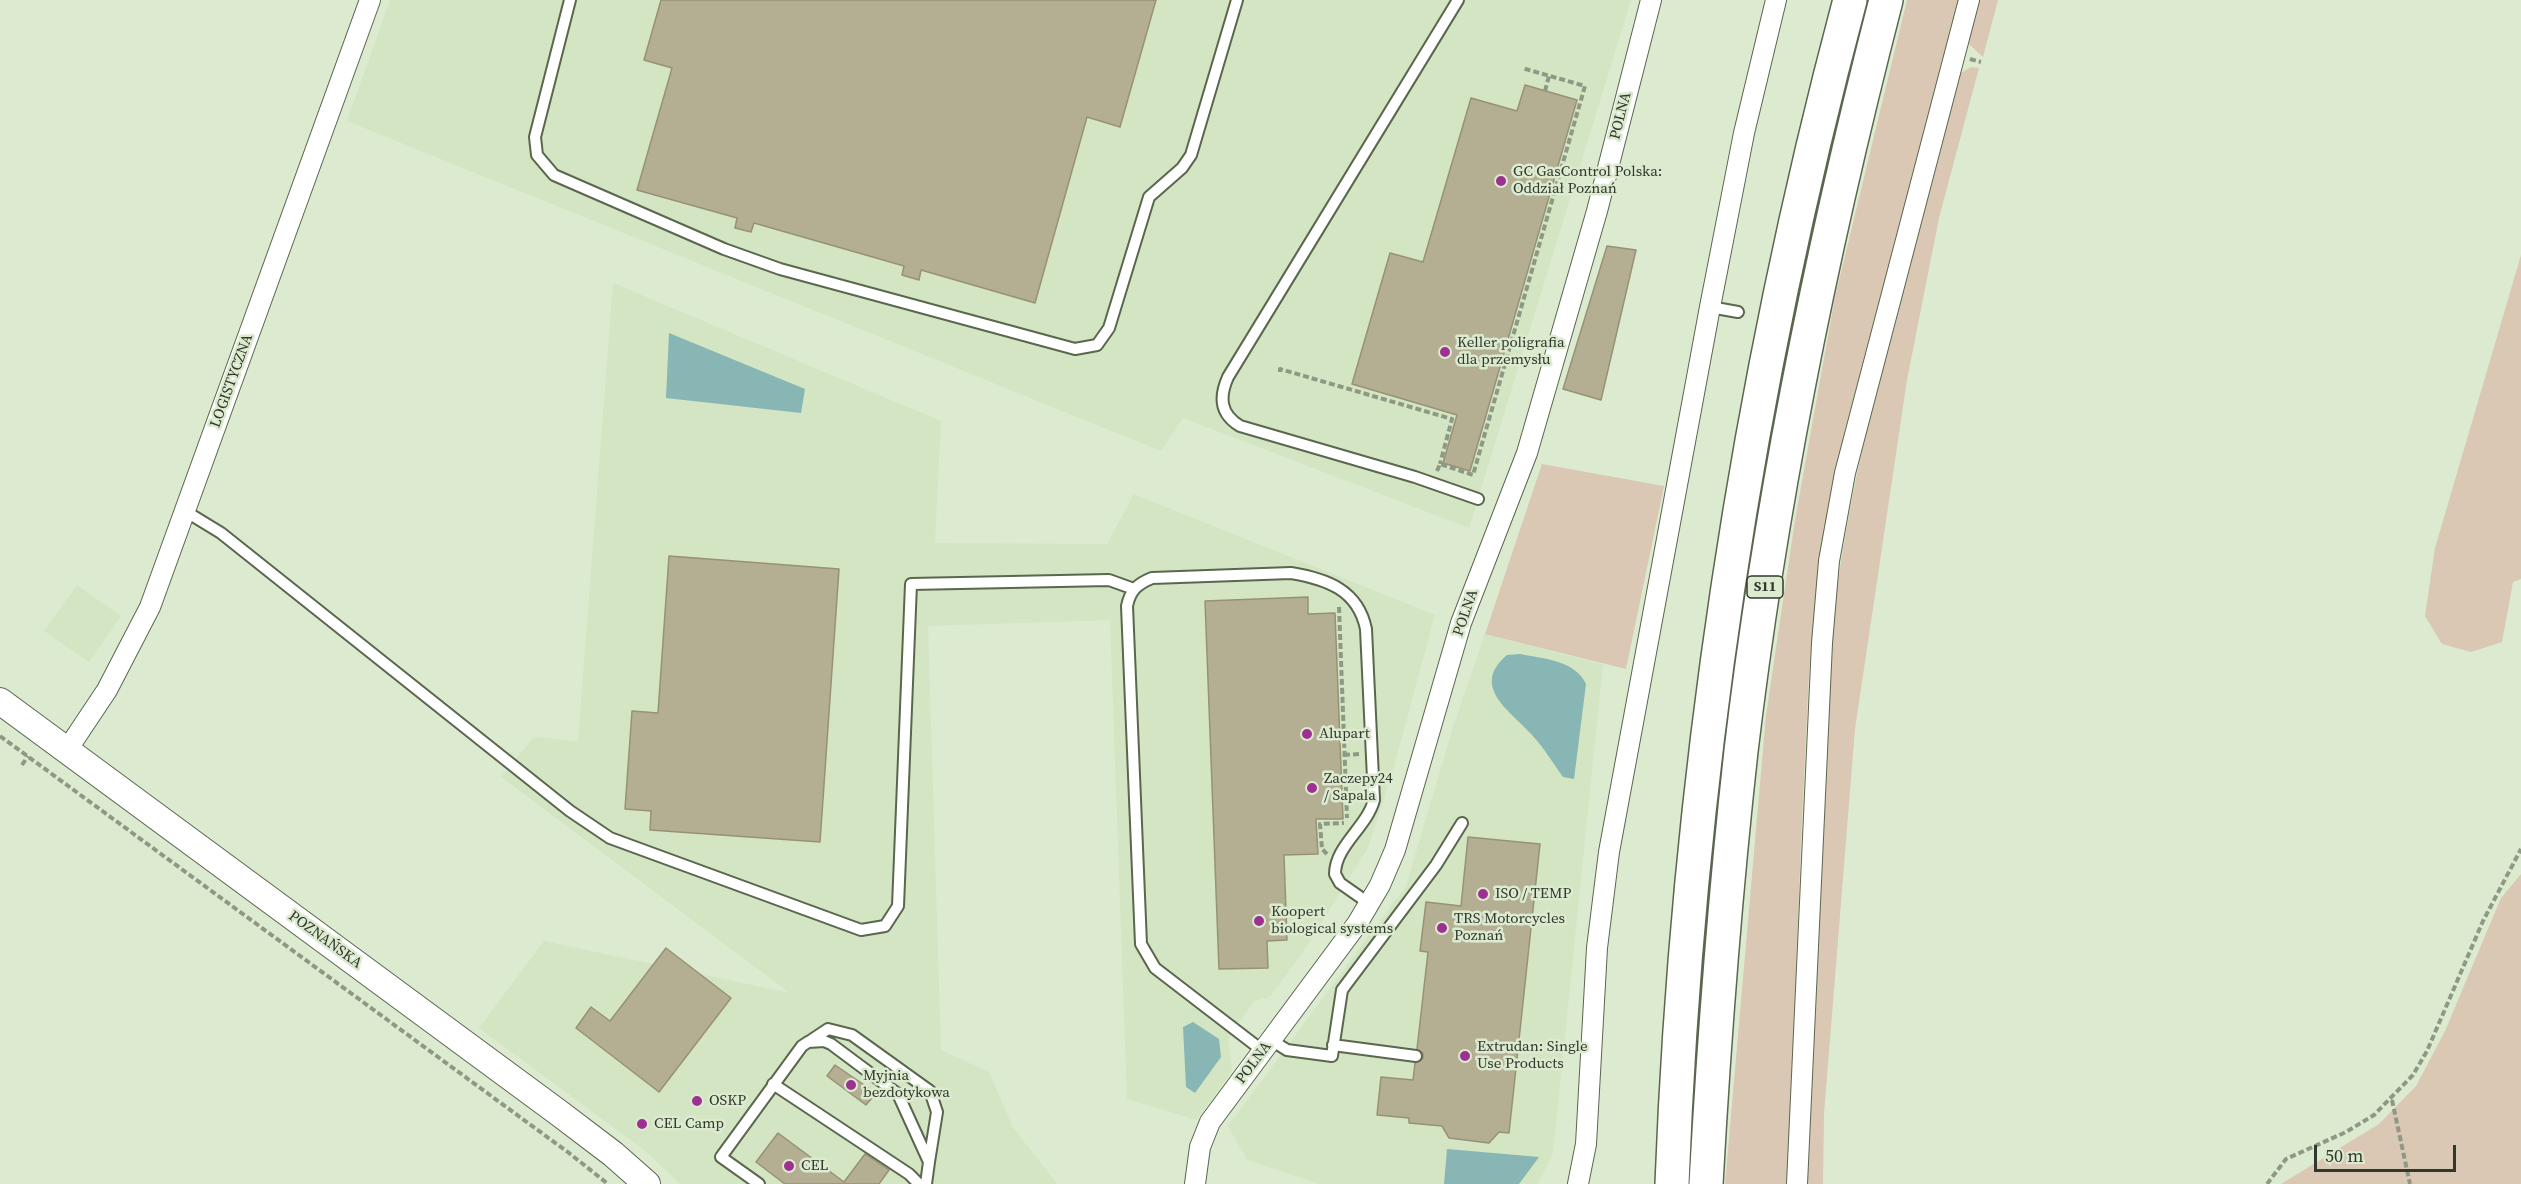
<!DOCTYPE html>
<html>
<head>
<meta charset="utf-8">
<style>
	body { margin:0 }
	#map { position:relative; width:2521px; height:1184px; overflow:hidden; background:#dcebd0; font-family:"Source Serif 4",serif }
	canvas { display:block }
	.scale { position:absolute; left:2314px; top:1145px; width:142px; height:27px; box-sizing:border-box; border:3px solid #32382d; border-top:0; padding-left:8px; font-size:18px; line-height:21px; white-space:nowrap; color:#32382d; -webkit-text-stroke:4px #dcebd0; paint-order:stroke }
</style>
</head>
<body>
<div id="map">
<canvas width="2521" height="1184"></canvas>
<div class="scale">50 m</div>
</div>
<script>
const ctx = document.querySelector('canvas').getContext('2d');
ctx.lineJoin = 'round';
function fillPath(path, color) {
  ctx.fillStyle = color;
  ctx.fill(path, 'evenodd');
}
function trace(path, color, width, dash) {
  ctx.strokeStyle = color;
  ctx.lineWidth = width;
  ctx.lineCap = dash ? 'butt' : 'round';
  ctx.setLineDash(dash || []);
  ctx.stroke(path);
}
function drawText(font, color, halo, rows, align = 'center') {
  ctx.font = font + ' "Source Serif 4",serif';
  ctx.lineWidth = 5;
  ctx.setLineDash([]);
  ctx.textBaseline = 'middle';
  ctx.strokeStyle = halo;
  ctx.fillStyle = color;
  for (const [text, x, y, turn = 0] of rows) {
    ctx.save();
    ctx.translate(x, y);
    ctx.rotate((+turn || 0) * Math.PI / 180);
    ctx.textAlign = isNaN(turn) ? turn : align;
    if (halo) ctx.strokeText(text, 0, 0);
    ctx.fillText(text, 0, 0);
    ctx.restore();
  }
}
const built = new Path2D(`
	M390 0H1631L1469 528 1183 418 1161 451 347 121Z
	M613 283 941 421 935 543 1107 544 1134 494 1435 615 1393 770 1368 848 1303 952 1270 997 1254 1001 1235 1029 1228 1039 1232 1071 1196 1120 1127 1099 1110 620 928 626 941 1050 989 1072 1012 1126 1057 1184H680L648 1153 479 1028 544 941 790 993 501 777 534 737 578 741Z
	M77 585 121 616 89 662 44 631Z
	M1485 634 1603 664 1553 1153 1538 1184H1319L1247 1160 1228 1126 1406 886 1454 724Z`);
const green = new Path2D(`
	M1907 0H1960L1845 430 1819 561 1809 673 1801 840 1788 1184H1725L1766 715 1795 520 1835 297Z
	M1978 0H1998L1983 57 1969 44 1968 33Z
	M1971 67 1979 68 1939 218 1907 380 1855 729 1824 1114 1823 1184H1806L1833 618C1856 433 1912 253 1959 74Z
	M2521 255V579L2513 582 2502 642 2471 652 2442 644 2425 616 2435 548Z
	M1542 464 1664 486 1626 669 1485 634Z
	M2521 874V1184H2281L2379 1124 2416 1086 2445 1031 2501 898Z`);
const water = new Path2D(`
	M669 333 805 389 801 413 666 398Z
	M1520 654C1544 659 1575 660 1586 684L1574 779 1563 777C1553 763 1544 748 1532 735 1512 712 1469 687 1507 655Z
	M1193 1022 1219 1039 1221 1057 1195 1093 1186 1087 1183 1027Z
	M1447 1149 1539 1157 1519 1184H1444Z`);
const building = new Path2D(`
	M661 0H1156L1120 127 1087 117 1035 303 921 270 919 280 902 275 904 266 754 223 751 232 735 228 737 218 637 190 672 68 644 60Z
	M1525 85 1577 100 1470 471 1443 463 1457 415 1352 384 1390 253 1423 262 1471 98 1517 111Z
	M1607 246 1636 250 1601 400 1563 389Z
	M669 556 839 569 820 842 650 830 651 811 625 809 632 711 658 713Z
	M1308 597V614L1335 613 1343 819H1316L1318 854 1284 855 1287 940 1267 941 1268 968 1219 969 1205 601Z
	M1468 837 1540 844 1509 1133 1499 1132 1489 1143 1449 1138 1442 1126 1409 1123V1118L1377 1115 1381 1077 1413 1080 1415 1063 1423 1058V1053L1417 1049 1428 952 1420 951 1426 902 1461 906Z
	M666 948 731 998 659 1092 576 1028 591 1007 610 1021Z
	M835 1065 876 1093 866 1105 827 1076Z
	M778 1133 844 1182 865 1154 889 1170 879 1184H785L756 1162Z`);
const path = new Path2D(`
	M1970 59 1981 62
	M1545 91 1549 76
	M1280 372V369L1452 419 1440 464
	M1437 471 1440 464 1473 475 1585 86 1522 68
	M1339 607 1347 818
	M0 736 569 1153 608 1184
	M1344 755 1359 754
	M22 765 28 756
	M1327 854 1322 849 1320 824 1344 823
	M2392 1100 2410 1184
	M2267 1184 2286 1159 2346 1132 2374 1115 2413 1075 2427 1051 2483 921 2521 849`);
const service = new Path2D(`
	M570 0 535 137 537 155 554 175 724 249 780 269 1075 349 1097 345 1109 328 1149 197 1182 168 1191 155 1237 0
	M1458 0 1228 377C1219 397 1220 414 1240 426L1415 477 1478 499
	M1710 307 1738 312
	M185 511 221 533 570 811 610 838 861 930 885 926 898 906 911 584 1109 580 1134 589
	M1271 1040 1287 1050 1332 1056 1342 990 1436 865 1462 823
	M810 1041 828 1029 852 1035 930 1091 937 1112 929 1162
	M1333 1045 1416 1056
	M1263 1051 1155 968 1141 944 1127 606C1130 591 1137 584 1152 578L1291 573C1327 579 1358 590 1366 629L1374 800C1367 827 1335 846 1335 874L1340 883 1370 904
	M773 1084 909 1174 919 1184
	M759 1184 721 1157 802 1046 808 1042 824 1041 831 1044 898 1094 929 1162 926 1184`);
const minor = new Path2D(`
	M67 750 107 690 150 607 370 0
	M1195 1184 1200 1147 1210 1122 1357 924 1380 885 1395 850 1461 623 1527 453 1597 211 1651 0
	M1578 1184 1586 1144 1597 948 1609 852 1710 307 1744 133 1776 0
	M1797 1184 1822 643 1829 561 1845 473 1969 0`);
const tertiary = new Path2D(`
	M0 701 559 1113 613 1154 647 1184`);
const motorway = new Path2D(`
	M1672 1184C1687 786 1747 385 1850 0
	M1706 1184C1714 1039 1725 895 1741 751 1771 498 1822 247 1886 0`);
const markers = [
	[1501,181,6,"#9d3192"],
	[1445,352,6,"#9d3192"],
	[1307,734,6,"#9d3192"],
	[1312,788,6,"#9d3192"],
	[1483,894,6,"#9d3192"],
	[1259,921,6,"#9d3192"],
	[1442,928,6,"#9d3192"],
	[1465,1056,6,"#9d3192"],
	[851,1085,6,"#9d3192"],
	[697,1101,6,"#9d3192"],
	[642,1124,6,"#9d3192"],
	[789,1166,6,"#9d3192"]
];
const shields = [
	[1765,587,36]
];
const shieldNames = [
	["S11",1765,587]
];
const streetNames = [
	["POLNA",1621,116,-76],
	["LOGISTYCZNA",232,381,-70],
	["POLNA",1466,613,-71],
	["POZNAŃSKA",325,940,36],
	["POLNA",1254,1063,-53]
];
const poiNames = [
	["GC GasControl Polska:",1513,172],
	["Oddział Poznań",1513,189],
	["Keller poligrafia",1457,343],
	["dla przemysłu",1457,360],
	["Alupart",1319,734],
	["Zaczepy24",1324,779],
	["/ Sapala",1324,796],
	["ISO / TEMP",1495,894],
	["Koopert",1271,912],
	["biological systems",1271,929],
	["TRS Motorcycles",1454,919],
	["Poznań",1454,936],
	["Extrudan: Single",1477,1047],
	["Use Products",1477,1064],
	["Myjnia",863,1076],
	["bezdotykowa",863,1093],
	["OSKP",709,1101],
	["CEL Camp",654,1124],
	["CEL",801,1166]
];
fillPath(built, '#d3e5c2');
fillPath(green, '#dac7b4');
fillPath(water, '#87b6b4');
fillPath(building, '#b4af92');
trace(building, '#979276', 1.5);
trace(service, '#5a664e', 14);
trace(minor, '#5a664e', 22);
trace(tertiary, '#5a664e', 28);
trace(motorway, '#5a664e', 36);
trace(path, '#8e9985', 4, [6, 3]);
trace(service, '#fff', 10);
trace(minor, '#fff', 20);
trace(tertiary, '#fff', 26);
trace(motorway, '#fff', 33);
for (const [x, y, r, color] of markers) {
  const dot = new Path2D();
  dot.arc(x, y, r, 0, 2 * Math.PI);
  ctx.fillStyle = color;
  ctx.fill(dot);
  trace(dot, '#dcebd0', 2);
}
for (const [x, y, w] of shields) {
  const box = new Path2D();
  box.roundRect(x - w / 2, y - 11, w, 22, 4.5);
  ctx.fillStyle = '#dcebd0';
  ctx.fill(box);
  trace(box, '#32382d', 1.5);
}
drawText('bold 14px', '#32382d', null, shieldNames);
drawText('15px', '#32382d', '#dcebd0', streetNames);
drawText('15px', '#32382d', '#dcebd0', poiNames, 'left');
</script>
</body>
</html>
